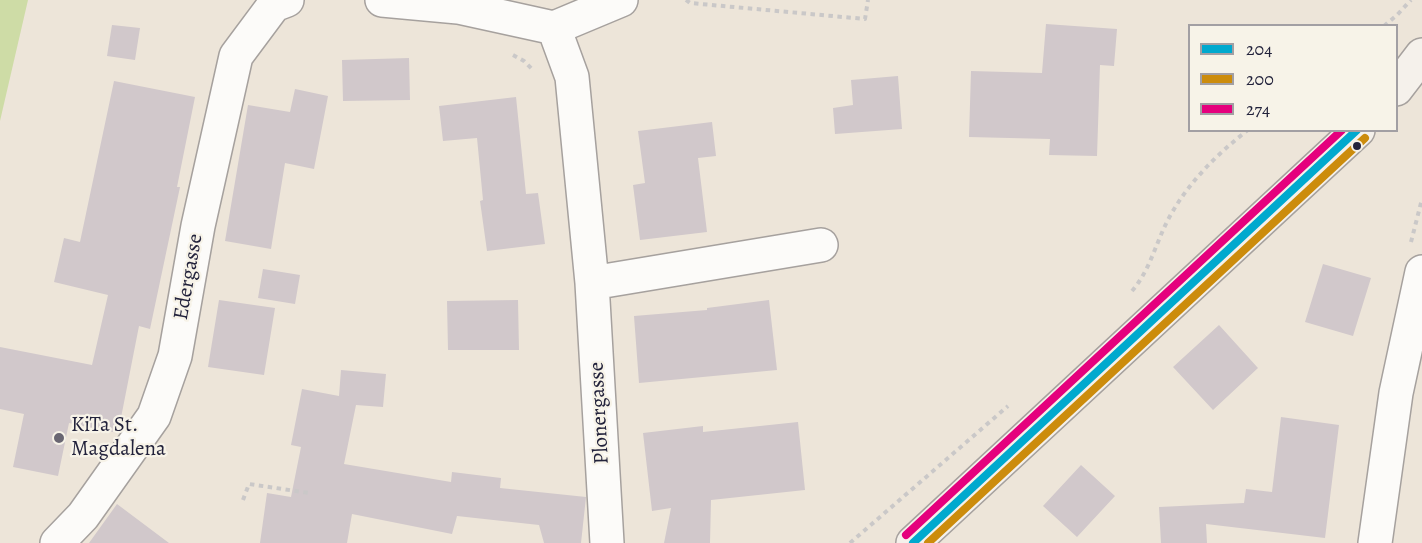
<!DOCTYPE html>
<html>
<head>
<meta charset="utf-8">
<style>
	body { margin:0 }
	#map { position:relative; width:1422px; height:543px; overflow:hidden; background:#ede5d9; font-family:Alegreya,serif }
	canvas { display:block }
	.legend { position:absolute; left:1188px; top:24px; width:210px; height:108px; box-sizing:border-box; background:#f7f3e8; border:2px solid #a29fa3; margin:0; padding:8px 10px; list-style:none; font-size:18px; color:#22223b }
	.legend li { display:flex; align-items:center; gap:12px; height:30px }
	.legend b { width:30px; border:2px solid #a29fa3 }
</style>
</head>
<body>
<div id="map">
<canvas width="1422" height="543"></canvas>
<ul class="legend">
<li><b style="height:8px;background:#00a9ce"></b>204</li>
<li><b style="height:8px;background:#cc8c0c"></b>200</li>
<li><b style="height:8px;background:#e5007d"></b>274</li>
</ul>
</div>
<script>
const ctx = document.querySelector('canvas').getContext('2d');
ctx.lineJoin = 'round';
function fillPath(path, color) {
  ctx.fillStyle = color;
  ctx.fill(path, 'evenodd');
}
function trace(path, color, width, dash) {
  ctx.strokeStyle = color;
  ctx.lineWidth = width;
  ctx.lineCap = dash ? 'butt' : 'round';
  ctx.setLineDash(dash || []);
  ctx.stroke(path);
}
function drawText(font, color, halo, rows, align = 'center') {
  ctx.font = font + ' Alegreya,serif';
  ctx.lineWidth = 4.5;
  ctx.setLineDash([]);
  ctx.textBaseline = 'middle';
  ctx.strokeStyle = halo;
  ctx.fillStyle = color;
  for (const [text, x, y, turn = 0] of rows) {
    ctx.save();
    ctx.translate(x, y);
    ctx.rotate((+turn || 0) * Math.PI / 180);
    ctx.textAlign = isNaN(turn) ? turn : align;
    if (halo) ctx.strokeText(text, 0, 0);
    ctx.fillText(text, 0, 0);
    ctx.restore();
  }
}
const green = new Path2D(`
	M0 0H28L0 121Z`);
const building = new Path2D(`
	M1046 24 1117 29 1114 66 1100 65 1097 156 1049 155 1050 139 969 137 971 71 1042 73Z
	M112 25 140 28 135 60 107 56Z
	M409 58 410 100 343 101 342 60Z
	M898 76 902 129 835 134 833 108 853 105 851 80Z
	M114 81 195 97 177 187H180L150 329 139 326 118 433 69 423 58 476 13 467 24 414 0 409V347L92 365 108 295 54 282 64 238 80 242Z
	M295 89 328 96 314 169 285 163 271 249 225 241 248 105 290 112Z
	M516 97 526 194 538 193 545 244 487 251 480 201 483 200 477 138 443 141 439 106Z
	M712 122 716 156 698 158 707 232 640 240 633 185 645 183 638 131Z
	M1323 264 1371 278 1353 336 1305 322Z
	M263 269 300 275 295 304 258 298Z
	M219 300 275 308 264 375 208 367Z
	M518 300 519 350H448L447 301Z
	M769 300 777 370 639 383 634 316 707 310V308Z
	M1219 325 1258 368 1213 410 1173 367Z
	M341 370 386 374 383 407 356 405 344 464 451 482 452 472 501 478 500 488 586 497 581 543H544L539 525 457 516 452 534 352 514 347 543H260L267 493 291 497 301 447 291 445 302 389 339 396Z
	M1281 417 1339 425 1325 538 1206 524 1207 543H1161L1159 507 1244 503 1246 489 1272 492Z
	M798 422 805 490 711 500 710 543H664L671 508 652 511 643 433 703 426V432Z
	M1081 465 1115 496 1077 537 1043 506Z
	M117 504 169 543H89Z`);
const path = new Path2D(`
	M686 0 690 3 865 19 868 0
	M1384 26 1397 15 1411 0
	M513 55 524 61 533 70
	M1411 242 1422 199
	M1132 291C1151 269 1156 241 1170 216 1189 182 1217 154 1248 130
	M243 500 249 484 309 493
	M850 543 1008 406`);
const street = new Path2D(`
	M382 0 458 7 554 28 621 0
	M554 28 572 77 592 283 607 543
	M592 283 821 245
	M57 543 83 516 154 416 175 356 198 226 236 56 274 5 287 0
	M1375 543 1396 393 1422 272`);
const secondary = new Path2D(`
	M1396 89 1422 55
	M913 543 1358 130`);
const bus1 = new Path2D(`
	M913 543 1357 130`);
const bus2 = new Path2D(`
	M928 543 1365 138`);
const bus3 = new Path2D(`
	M906 535 1342 130`);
const markers = [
	[1357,146,5,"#22223b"],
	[59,438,6,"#696672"]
];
const streetNames = [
	["Edergasse",189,277,-80],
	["Plonergasse",600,413,-93]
];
const poiNames = [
	["KiTa St.",71,426],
	["Magdalena",71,450]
];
fillPath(green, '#cedca6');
fillPath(building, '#d1c8cb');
trace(street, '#a6a19e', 36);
trace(secondary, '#a6a19e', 36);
trace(path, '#cac8c8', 4, [4.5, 4.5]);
trace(street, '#fcfbf9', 33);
trace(secondary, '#f5f1eb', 33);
trace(bus1, '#00a9ce', 8);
trace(bus2, '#cc8c0c', 8);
trace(bus3, '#e5007d', 8);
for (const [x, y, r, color] of markers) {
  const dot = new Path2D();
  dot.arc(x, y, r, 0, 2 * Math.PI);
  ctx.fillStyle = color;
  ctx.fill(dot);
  trace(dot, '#f7f3e8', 2);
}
drawText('21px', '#22223b', '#f7f3e8', streetNames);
drawText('21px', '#22223b', '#f7f3e8', poiNames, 'left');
</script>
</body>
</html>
